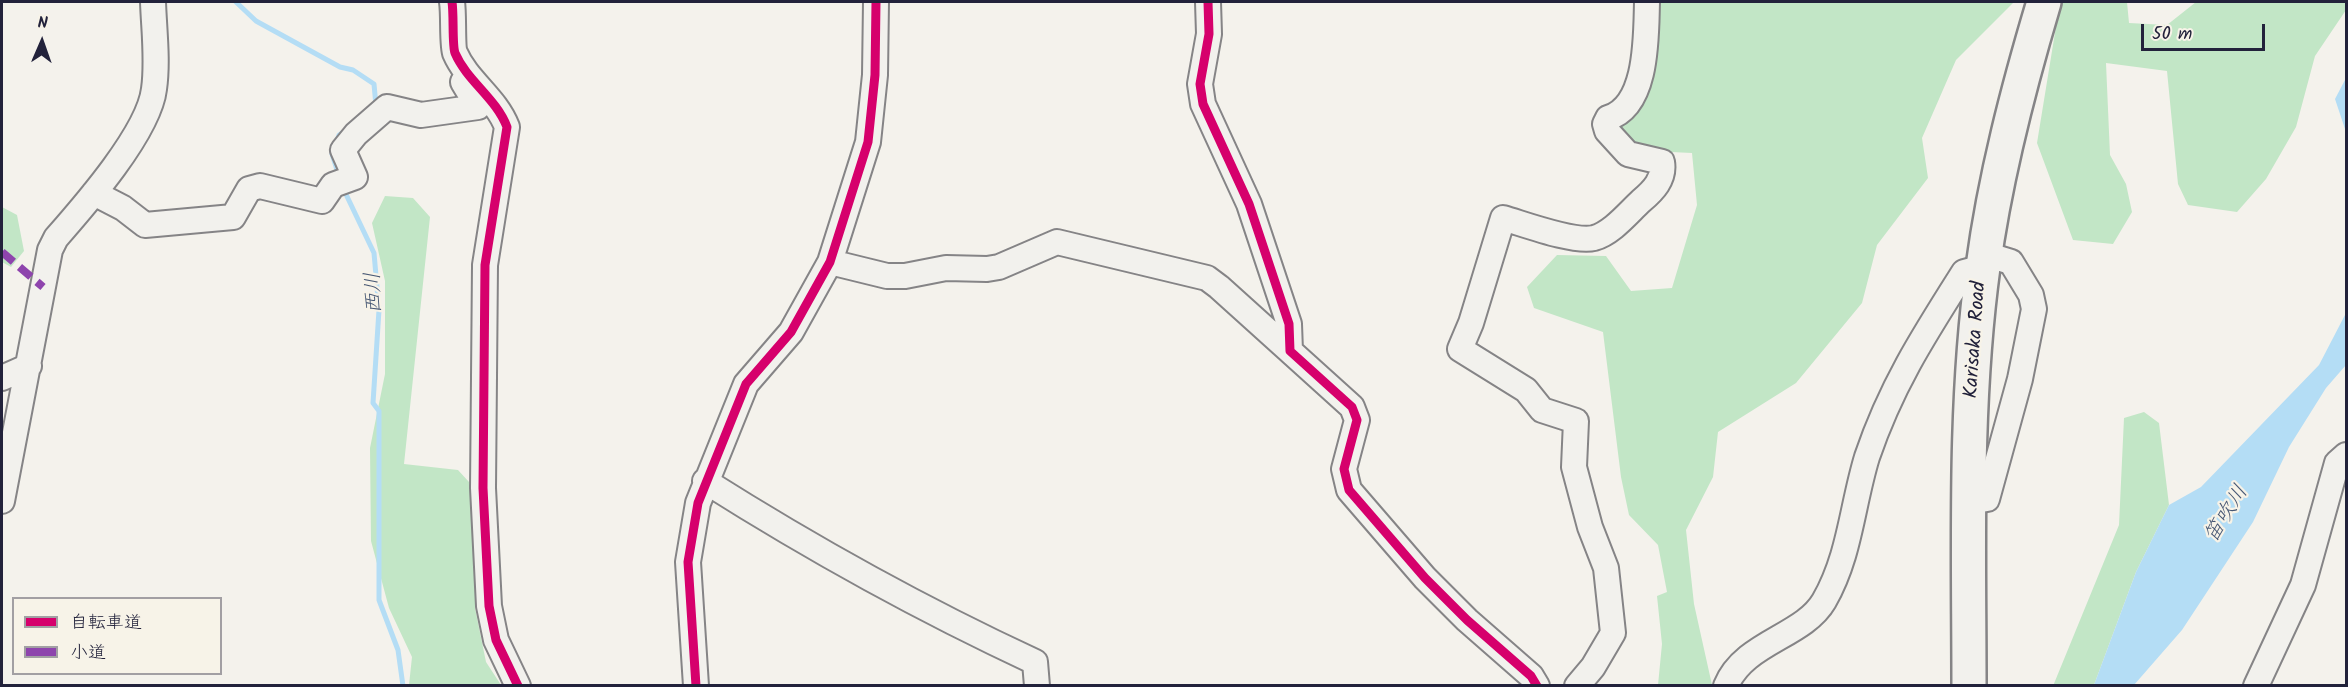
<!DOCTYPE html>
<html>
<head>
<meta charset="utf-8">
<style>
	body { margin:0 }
	#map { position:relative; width:2348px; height:687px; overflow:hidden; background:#f4f2ec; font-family:Kalam,"Klee One",sans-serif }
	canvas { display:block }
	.frame { position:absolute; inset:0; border:3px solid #22223b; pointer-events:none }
	.legend { position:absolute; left:12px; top:597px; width:210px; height:78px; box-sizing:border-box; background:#f7f3e8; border:2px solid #a29fa3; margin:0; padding:8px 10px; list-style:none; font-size:18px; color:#22223b }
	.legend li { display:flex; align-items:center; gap:12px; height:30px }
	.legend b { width:30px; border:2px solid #a29fa3 }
	.north { position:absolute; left:12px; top:12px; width:60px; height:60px; -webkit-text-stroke:4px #f7f3e8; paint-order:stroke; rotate:2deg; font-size:16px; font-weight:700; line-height:24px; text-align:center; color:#22223b }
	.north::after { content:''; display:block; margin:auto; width:21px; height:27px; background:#22223b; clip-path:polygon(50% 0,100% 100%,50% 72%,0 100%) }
	.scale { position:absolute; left:2141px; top:24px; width:124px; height:27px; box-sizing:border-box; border:3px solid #22223b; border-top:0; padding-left:8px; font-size:18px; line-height:21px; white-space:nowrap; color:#22223b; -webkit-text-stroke:4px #f7f3e8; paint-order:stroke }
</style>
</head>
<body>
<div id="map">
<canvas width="2348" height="687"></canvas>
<div class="frame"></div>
<ul class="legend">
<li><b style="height:8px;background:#d6006c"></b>自転車道</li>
<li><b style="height:8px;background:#8e44ad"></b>小道</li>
</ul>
<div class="north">N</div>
<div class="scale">50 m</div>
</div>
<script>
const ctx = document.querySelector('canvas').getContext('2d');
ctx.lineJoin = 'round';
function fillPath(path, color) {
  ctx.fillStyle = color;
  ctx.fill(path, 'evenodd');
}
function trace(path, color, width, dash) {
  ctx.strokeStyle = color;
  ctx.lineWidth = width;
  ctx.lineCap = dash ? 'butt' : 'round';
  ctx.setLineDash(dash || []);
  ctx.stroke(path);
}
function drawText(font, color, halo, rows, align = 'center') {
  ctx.font = font + ' Kalam,"Klee One",sans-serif';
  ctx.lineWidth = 4.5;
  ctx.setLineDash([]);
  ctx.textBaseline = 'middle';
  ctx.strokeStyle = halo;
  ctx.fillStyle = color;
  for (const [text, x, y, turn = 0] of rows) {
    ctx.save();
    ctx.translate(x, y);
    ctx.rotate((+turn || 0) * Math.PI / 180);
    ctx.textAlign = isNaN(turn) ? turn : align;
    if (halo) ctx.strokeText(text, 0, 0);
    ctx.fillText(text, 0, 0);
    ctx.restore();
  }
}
const green = new Path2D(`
	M1653 2H2014L1956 60 1922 138 1928 178 1877 245 1862 303 1796 383 1718 432 1713 477 1686 530 1694 604 1712 685H1658L1662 644 1657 596 1667 592 1658 545 1629 515 1621 477 1603 332 1534 308 1527 287 1557 255 1606 256 1631 291 1672 288 1697 205 1692 153 1629 150 1613 131Z
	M2060 2H2127L2129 23 2167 25 2196 2H2346V10L2315 56 2296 127 2266 179 2237 212 2188 205 2178 184 2167 71 2106 63 2110 155 2126 184 2132 212 2113 244 2073 240 2037 143Z
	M385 196 413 198 430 217 404 464 458 470 469 482 475 519V608L486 662 501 685H409L412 657 389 608 371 541 370 448 385 374V281L372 223Z
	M2 207 17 215 24 251 11 267 2 262Z
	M2144 412 2159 423 2169 505 2136 572 2094 685 2053 686 2119 525 2124 418Z`);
const water = new Path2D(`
	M2346 78V132L2335 99Z
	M2346 313V365L2326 388 2289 447 2253 522 2182 630 2134 685H2094L2136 572 2169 505 2201 487 2319 365Z`);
const stream = new Path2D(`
	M236 2 256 21 340 67 353 70 374 84 376 106
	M339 176 332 154 339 135 345 131
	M343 188 374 253 379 310 373 403 379 411V600L398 650 403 686`);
const minor = new Path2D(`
	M452 2C454 14 452 46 455 53 467 81 496 98 507 127L485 265 483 488 489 606 496 640 518 686
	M1208 2 1209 34 1200 84 1203 104 1249 204 1289 324 1290 351 1352 407 1357 420 1344 469 1349 490 1425 578 1467 620 1531 676 1537 686
	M94 193 123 208 145 225 233 217 249 189 260 186 322 201 333 185 355 177 343 150 356 134 387 107 421 115 478 107 463 82
	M830 262 887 276H905L946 268 987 269 999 267 1057 242 1207 278 1219 287 1290 351
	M2 378 29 366
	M705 481C811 548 921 609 1035 662L1037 686
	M2 501 50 250 56 238C85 205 149 132 154 89 158 61 154 30 153 2
	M1969 502 1987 499 2020 379 2034 309 2031 295 2011 262 1985 254
	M696 686 688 562 698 503 746 384 791 332 830 262 868 142 875 75 876 2
	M1577 686 1593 667 1613 633 1606 568 1590 527 1574 467 1576 421 1542 410 1526 390 1460 349 1471 323 1503 218C1524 224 1574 243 1594 238 1612 233 1628 213 1641 201 1653 191 1665 179 1662 162L1628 154 1607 131 1605 124 1608 118C1648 106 1646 36 1647 2
	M1726 686C1744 642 1803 637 1824 601 1850 556 1852 506 1867 457 1891 386 1924 335 1964 272L1983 267
	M2256 686 2303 585 2337 463 2346 455`);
const highway = new Path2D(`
	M1969 686C1969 547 1964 405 1983 267 1995 177 2018 89 2044 2`);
const quiet = new Path2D(`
	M2 252 43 287`);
const cycleway = new Path2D(`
	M452 2C454 14 452 46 455 53 467 81 496 98 507 127L485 265 483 488 489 606 496 640 518 686
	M1208 2 1209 34 1200 84 1203 104 1249 204 1289 324 1290 351 1352 407 1357 420 1344 469 1349 490 1425 578 1467 620 1531 676 1537 686
	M696 686 688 562 698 503 746 384 791 332 830 262 868 142 875 75 876 2`);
const streetNames = [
	["Karisaka Road",1977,340,-86]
];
const waterNames = [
	["西川",376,293,-93],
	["笛吹川",2228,515,-58]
];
fillPath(green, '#c2e6c6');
fillPath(water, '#b4ddf5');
trace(stream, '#b4ddf5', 5);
trace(minor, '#858486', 28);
trace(highway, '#858486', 38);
trace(minor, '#f2f1ed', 24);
trace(highway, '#f2f1ed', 33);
trace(quiet, '#8e44ad', 8, [15, 8]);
trace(cycleway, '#d6006c', 9);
drawText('20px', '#22223b', '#f7f3e8', streetNames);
drawText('italic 21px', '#465774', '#f7f3e8', waterNames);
</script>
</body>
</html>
